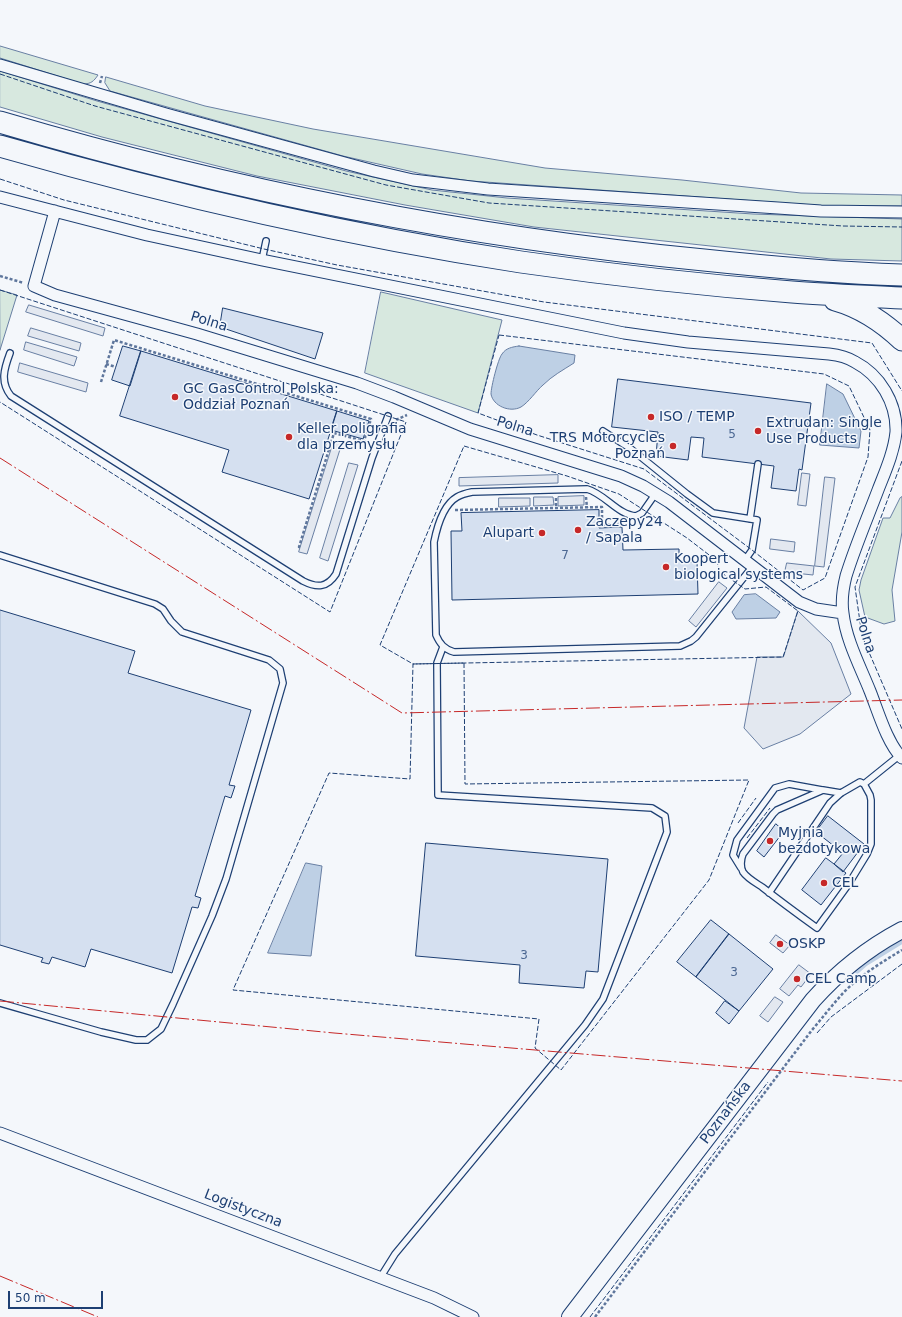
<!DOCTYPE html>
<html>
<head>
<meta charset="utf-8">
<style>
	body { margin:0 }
	#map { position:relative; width:902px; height:1317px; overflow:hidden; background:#f4f7fb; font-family:"DejaVu Sans",sans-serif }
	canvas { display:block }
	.scale { position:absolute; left:8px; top:1291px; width:95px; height:18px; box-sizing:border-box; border:2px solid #1d3f73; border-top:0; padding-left:5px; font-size:12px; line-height:14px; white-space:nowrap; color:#1d3f73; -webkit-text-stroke:3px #f4f7fb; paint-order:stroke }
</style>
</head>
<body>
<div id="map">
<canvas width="902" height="1317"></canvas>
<div class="scale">50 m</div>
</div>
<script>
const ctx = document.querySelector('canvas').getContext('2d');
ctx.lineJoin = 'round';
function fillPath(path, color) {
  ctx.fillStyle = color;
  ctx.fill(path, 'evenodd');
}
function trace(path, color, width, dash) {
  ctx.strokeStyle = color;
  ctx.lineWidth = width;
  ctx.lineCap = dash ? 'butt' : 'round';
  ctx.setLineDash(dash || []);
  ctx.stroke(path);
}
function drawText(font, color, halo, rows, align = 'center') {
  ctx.font = font + ' "DejaVu Sans",sans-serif';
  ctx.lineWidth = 3;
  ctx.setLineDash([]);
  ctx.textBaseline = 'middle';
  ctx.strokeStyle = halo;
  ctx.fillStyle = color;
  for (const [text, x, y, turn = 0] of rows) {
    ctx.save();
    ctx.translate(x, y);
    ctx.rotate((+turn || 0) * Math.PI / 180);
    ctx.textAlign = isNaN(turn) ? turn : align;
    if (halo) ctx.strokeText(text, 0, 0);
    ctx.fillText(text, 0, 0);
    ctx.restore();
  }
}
const green = new Path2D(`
	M0 46 98 75C94 81 91 84 83 84L0 58Z
	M0 71 97 101 346 171 432 190 507 198 753 214 902 219V261L831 259 534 227 405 205 257 176 102 137 0 107Z
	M106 77 205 106 313 129 545 168 682 180 801 193 902 195V206H827L471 181 422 174 343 156 110 91 105 83Z
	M0 290 17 295 0 350Z
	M381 292 502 320 478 413 365 373Z
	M902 497V532L892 590 895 621 884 624 865 617 859 590 861 580 883 518H890L900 498Z`);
const parking = new Path2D(`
	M29 305 105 328 103 336 26 312Z
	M31 328 81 343 79 351 28 336Z
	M26 342 77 357 74 366 24 350Z
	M20 363 88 383 86 392 18 372Z
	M334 441 342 443 307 554 299 552Z
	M349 463 358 465 328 561 320 558Z
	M802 473 810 474 806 506 798 505Z
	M558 475V483L459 486V478Z
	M825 477 835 478 824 567 815 566Z
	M584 496V505L558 506V497Z
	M534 497H553L554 505 534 506Z
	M499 498H530V506L499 507Z
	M771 539 795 542 794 552 770 549Z
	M787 563 814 566 813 575 785 572Z
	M719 582 727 588 696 627 689 621Z
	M798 611 831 643 851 694 800 734 763 749 744 728 757 657H783Z
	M776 935 790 945 783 953 770 943Z
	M799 965 811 974 801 987 798 985 789 996 780 989Z
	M775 997 783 1002 768 1022 760 1016Z`);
const water = new Path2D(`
	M519 346 575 355 574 363C563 370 552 376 543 385 536 391 529 402 521 407 510 413 493 406 491 394 491 387 498 359 502 354 506 348 512 347 519 346Z
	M827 384 843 394 861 431 859 448 820 445Z
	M756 594 780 612 776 618 736 619 732 612 744 595Z
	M306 863 322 866 311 956 268 953Z`);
const stream = new Path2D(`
	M857 972 866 964 902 942`);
const building = new Path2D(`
	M223 308 323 333 315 359 220 327Z
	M123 346 141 351 130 386 112 380Z
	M141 351 337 411 309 499 222 472 229 450 120 416Z
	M618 379 811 403 802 470 799 469 796 491 771 488 774 466 702 457 704 438 691 437 688 460 656 456 658 432 612 427Z
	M337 411 369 421 363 439 331 430Z
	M599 510V528L622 527 623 550 679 549V562H697L698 594 452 600 451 531H462L461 513Z
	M0 610 135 651 128 673 251 710 229 785 235 786 231 798 225 796 195 896 201 898 198 908 192 907 172 973 91 949 85 967 52 957 49 964 41 962 43 958 0 945Z
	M828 816 864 844 843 872 834 864 843 853 816 832Z
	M776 824 784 831 764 857 757 851Z
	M426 843 608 859 598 972 586 971 584 988 519 983 520 965 416 956Z
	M826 858 846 873 821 905 802 890Z
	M711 920 729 934 696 977 677 962Z
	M729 934 773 969 739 1011 696 977Z
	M725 1001 739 1011 729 1024 716 1013Z`);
const path = new Path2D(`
	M100 83 102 76
	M0 276 24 283
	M106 364 116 367
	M101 382 114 340 371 419 364 441 369 443
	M396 420 407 415
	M586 497 587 508
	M556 498V508
	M455 510 602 507V525L619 524 623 520
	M300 547H299L334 433 364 441
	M595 1317 812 1030C823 1017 833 1004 844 992 861 975 882 962 902 950`);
const lane = new Path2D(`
	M262 260 266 241
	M10 353C4 369 0 382 11 396L303 581C317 588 327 588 336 574L372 458 388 416
	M603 431 631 449 687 494 713 513 757 520 752 550 745 560
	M656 493 642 513 636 516C618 515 605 494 587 489L472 492C467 493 462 494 457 497 443 505 437 527 434 542L436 635C440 644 444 649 454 652L680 646 691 641 696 637 753 566
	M750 519 758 464
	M0 555 155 604 163 609 171 621 182 632 269 660 280 669 283 683 226 879 212 916 173 1004 161 1029 147 1040H136L101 1032 0 1003
	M864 784 900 755
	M741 868 733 855 737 840 775 788 789 784 822 790
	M769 893 830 803 841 793 860 782 864 784 870 795 871 800V844L867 854 848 885 817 928C799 915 780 901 762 887 756 883 747 878 743 872 740 867 741 859 743 854L773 814 777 810 823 790 841 793
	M380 1278 395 1254 585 1025 603 999 667 832 665 816 652 808 438 795 437 663 443 647`);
const street = new Path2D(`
	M0 65 166 114 374 171 413 180 488 189 778 208 821 211 902 212
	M0 197 147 235 262 260 624 333 688 342 829 354C838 355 847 357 855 362 880 375 897 403 896 432 894 452 885 472 878 490 867 519 855 547 846 576 843 588 841 600 843 613 846 640 860 666 870 691 878 711 887 743 902 758
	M55 211 34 286 55 295 197 334 357 383 394 397 470 429 621 476 643 486 669 502 799 602 816 609 843 613
	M0 1133 434 1298 473 1317`);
const secondary = new Path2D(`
	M570 1317 813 1000C839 971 868 948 902 930`);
const highway = new Path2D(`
	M0 122C230 190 466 237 704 260 770 267 836 273 902 275
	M0 146C171 195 345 235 521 262 611 275 701 285 792 292 828 295 865 296 902 298
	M835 300C860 307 883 322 902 340`);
const fence = new Path2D(`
	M0 74 95 106 386 185 489 203 843 226 902 227
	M0 179 64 200 264 249 337 265 544 302 872 343 902 391
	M0 290 406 422 330 612 0 402
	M499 335 824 374 849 386 870 430 868 457 825 578 803 590 752 550 644 469 537 435 478 413Z
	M464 446 567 476 619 494 687 538 717 561 719 571 745 589 766 587 798 611 783 657 413 664 380 645Z
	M902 461 855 587 862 636 902 729
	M464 663 465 784 749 780 709 880 561 1070 535 1048 539 1019 233 990 329 773 410 779 413 664Z
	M738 823 756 798
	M747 838 770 808
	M817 1033 831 1017 902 964
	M590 1317 768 1082`);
const power = new Path2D(`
	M0 458 402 713 902 700
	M0 1001 334 1033 902 1081
	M0 1276 98 1317`);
const markers = [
	[175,397,4,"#c62828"],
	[651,417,4,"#c62828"],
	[758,431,4,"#c62828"],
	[289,437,4,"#c62828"],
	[673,446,4,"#c62828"],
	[578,530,4,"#c62828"],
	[542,533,4,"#c62828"],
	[666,567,4,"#c62828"],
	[770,841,4,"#c62828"],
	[824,883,4,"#c62828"],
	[780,944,4,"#c62828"],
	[797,979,4,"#c62828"]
];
const numberNames = [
	["5",732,435],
	["7",565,556],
	["3",524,956],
	["3",734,973]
];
const streetNames = [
	["Polna",209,322,17],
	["Polna",515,427,17],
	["Polna",865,635,72],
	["Poznańska",726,1113,-53],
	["Logistyczna",243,1209,21]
];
const poiNames = [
	["GC GasControl Polska:",183,389],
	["Oddział Poznań",183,405],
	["ISO / TEMP",659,417],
	["Extrudan: Single",766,423],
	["Use Products",766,439],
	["Keller poligrafia",297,429],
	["dla przemysłu",297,445],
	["TRS Motorcycles",665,438,"right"],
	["Poznań",665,454,"right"],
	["Zaczepy24",586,522],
	["/ Sapala",586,538],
	["Alupart",534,533,"right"],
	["Koopert",674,559],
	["biological systems",674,575],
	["Myjnia",778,833],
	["bezdotykowa",778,849],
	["CEL",832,883],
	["OSKP",788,944],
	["CEL Camp",805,979]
];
fillPath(green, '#d7e8df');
trace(green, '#687fa3', 1);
fillPath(parking, '#e3e8f0');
trace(parking, '#687fa3', 1);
fillPath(water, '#bed0e5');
trace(water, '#687fa3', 1);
trace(stream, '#bed0e5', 4);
fillPath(building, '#d5e0f0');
trace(building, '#1d3f73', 1);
trace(lane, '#1d3f73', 8);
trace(street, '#1d3f73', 13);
trace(secondary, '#1d3f73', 18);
trace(highway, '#1d3f73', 23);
trace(path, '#5e769c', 2.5, [3, 2]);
trace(lane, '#f4f7fb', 5.5);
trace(street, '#f4f7fb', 11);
trace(secondary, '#f4f7fb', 16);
trace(highway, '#f4f7fb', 21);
trace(fence, '#1d3f73', 1, [5, 2]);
trace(power, '#c62828', 1, [14, 3, 2, 3]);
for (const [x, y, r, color] of markers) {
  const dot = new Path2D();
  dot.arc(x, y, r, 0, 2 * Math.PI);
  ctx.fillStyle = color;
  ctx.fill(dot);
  trace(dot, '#f4f7fb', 1.5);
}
drawText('12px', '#4b6792', null, numberNames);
drawText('14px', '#1d3f73', '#f4f7fb', streetNames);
drawText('14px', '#1d3f73', '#f4f7fb', poiNames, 'left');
</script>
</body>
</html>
